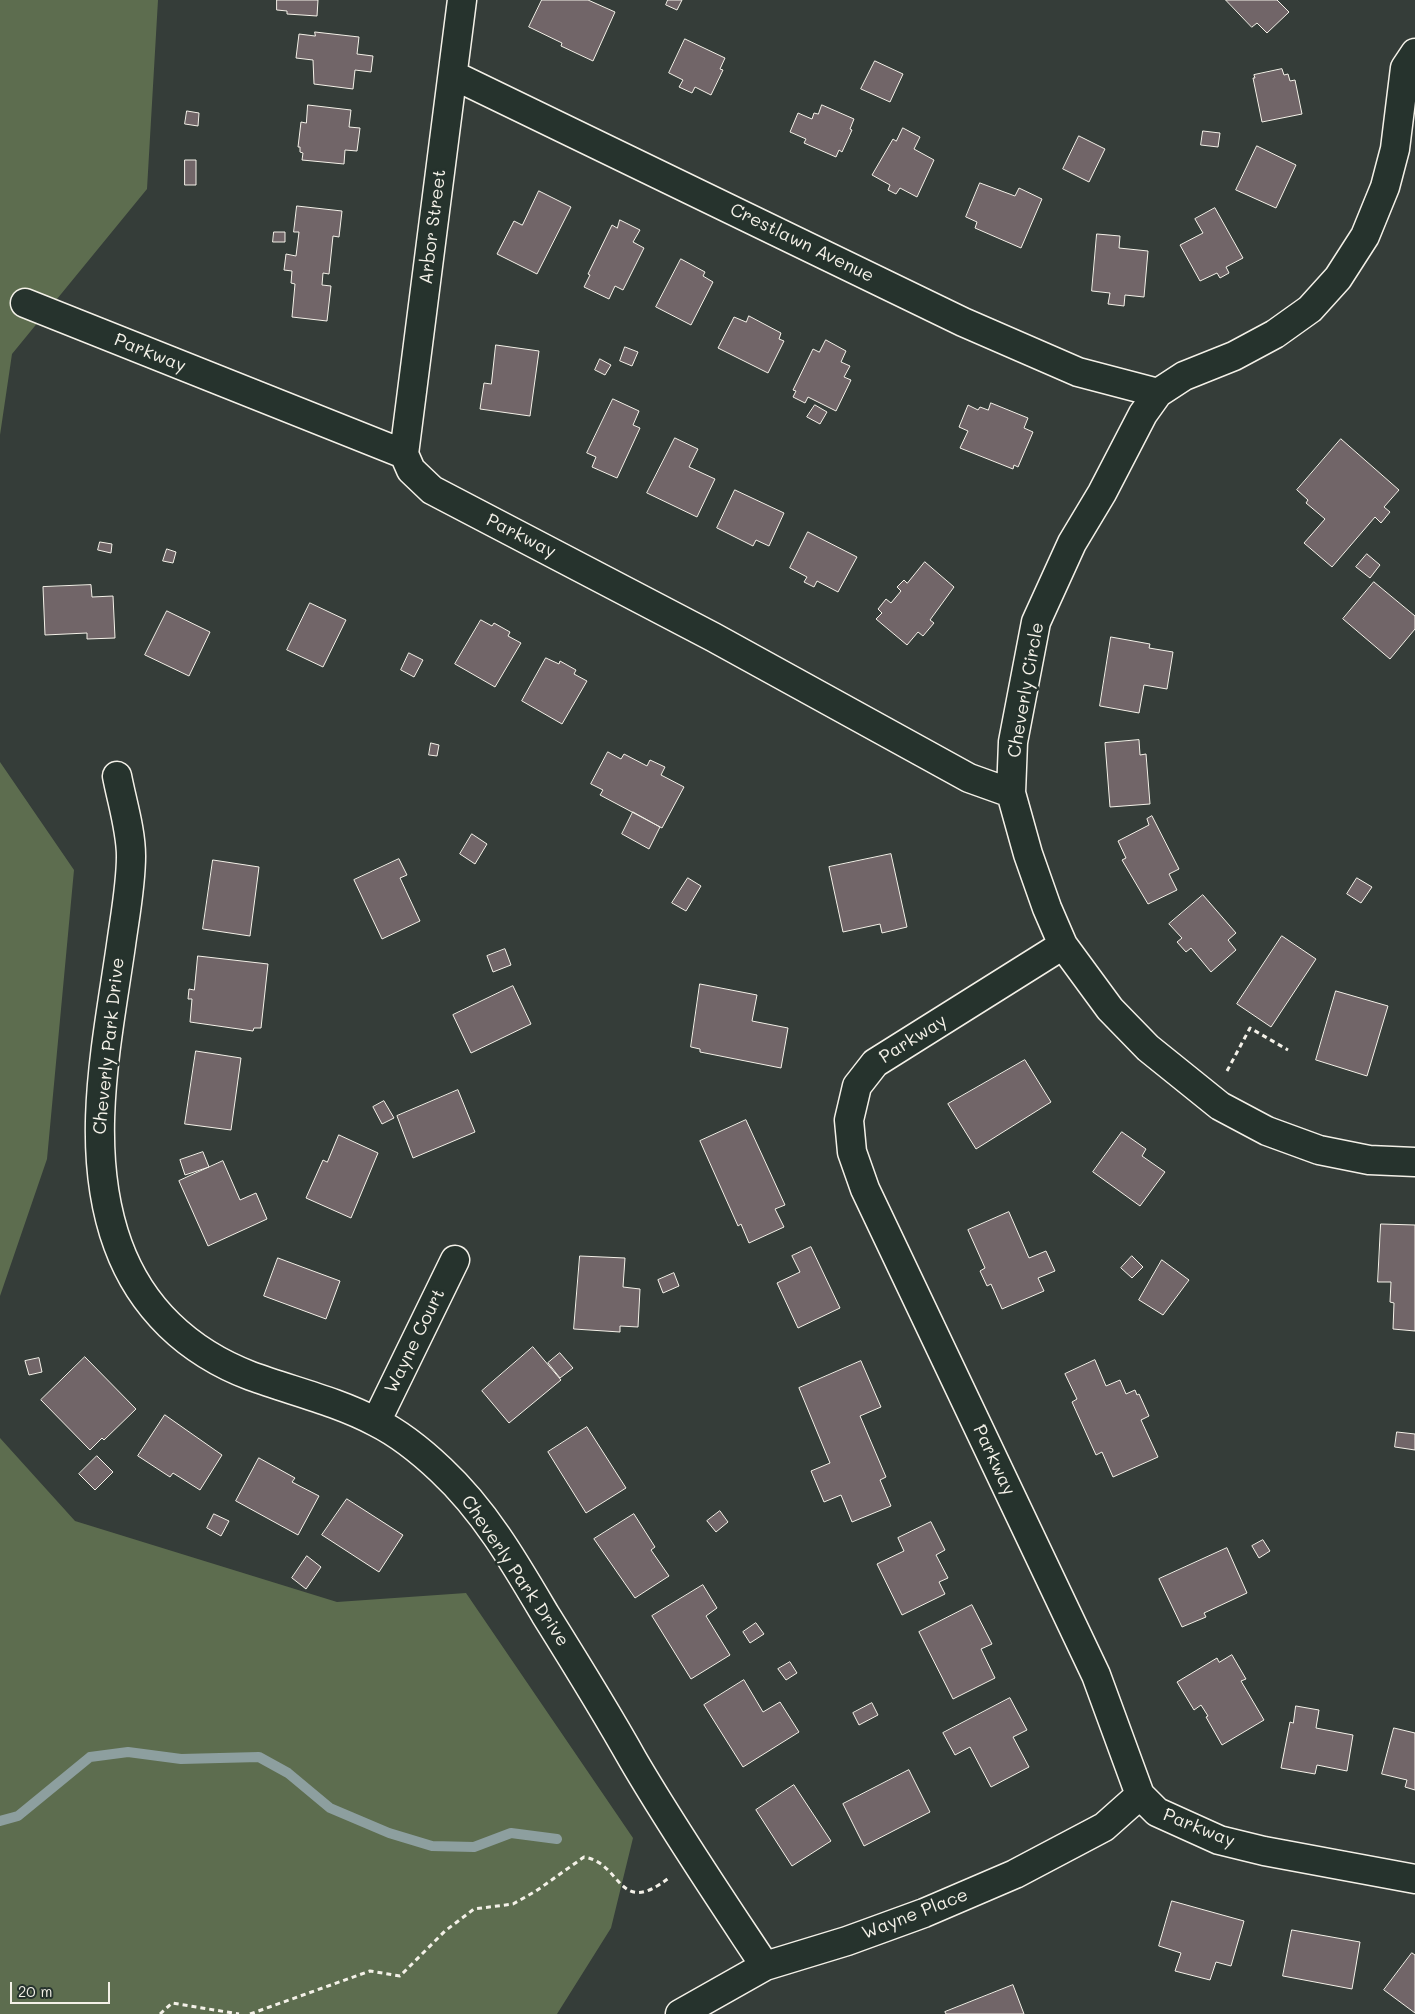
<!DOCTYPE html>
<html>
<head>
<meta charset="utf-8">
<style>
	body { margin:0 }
	#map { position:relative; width:1415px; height:2014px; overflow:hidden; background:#353d39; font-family:Mali,sans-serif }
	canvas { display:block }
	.scale { position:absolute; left:10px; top:1982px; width:100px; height:22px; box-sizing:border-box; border:2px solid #f4f1e8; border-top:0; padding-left:6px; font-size:15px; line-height:18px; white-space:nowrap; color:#f4f1e8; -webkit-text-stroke:4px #26332d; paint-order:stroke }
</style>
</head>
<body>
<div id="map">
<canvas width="1415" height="2014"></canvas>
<div class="scale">20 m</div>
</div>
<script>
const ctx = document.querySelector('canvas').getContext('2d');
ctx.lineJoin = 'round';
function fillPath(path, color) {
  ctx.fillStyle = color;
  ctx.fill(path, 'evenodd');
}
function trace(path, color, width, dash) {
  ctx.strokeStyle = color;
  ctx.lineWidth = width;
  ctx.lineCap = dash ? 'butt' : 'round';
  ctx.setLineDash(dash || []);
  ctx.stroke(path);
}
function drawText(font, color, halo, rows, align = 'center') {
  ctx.font = font + ' Mali,sans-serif';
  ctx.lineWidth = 5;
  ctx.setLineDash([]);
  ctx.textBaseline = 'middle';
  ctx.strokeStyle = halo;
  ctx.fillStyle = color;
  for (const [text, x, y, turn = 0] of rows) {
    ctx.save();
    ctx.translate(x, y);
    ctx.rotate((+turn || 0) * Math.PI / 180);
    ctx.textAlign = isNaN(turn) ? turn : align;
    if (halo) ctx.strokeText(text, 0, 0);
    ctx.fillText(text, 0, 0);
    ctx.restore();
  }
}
const green = new Path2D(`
	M0 0H158L147 189 12 354 0 435Z
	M0 762 74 870 47 1159 0 1296Z
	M0 1438 75 1521 337 1602 466 1593 633 1838 611 1928 557 2014H0Z`);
const stream = new Path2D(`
	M0 1821 18 1816 90 1757 128 1752 181 1759 259 1757 288 1773 330 1808 389 1833 432 1846 474 1847 511 1833 557 1839`);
const building = new Path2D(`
	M277 0H318L317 16 287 14V11L277 10Z
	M542 0H588L615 12 593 61 561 46 562 43 529 27Z
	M668 0H682L677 10 666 5Z
	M1226 0H1277L1289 12 1267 33 1257 23 1252 27Z
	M315 32 359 37 357 54 373 56 371 72 355 70 353 89 314 84 313 60 296 58 299 34 315 36Z
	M685 39 725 58 720 69 723 70 711 95 695 87 692 93 679 87 683 80 669 73Z
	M875 61 903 74 890 102 861 89Z
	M1282 69 1284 75 1288 74 1290 81 1295 80 1302 114 1262 122 1253 78H1255L1254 75Z
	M308 105 351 110 349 127 360 128 357 151 345 150 344 164 302 160 303 153 300 152V147H298L301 122 306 123Z
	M822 105 854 119 850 129 852 130 842 152 839 150 836 157 804 143 806 139 790 132 798 113 812 119 814 113 818 114Z
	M187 111 199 113 198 126 185 124Z
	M903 128 920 137 914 149 934 160 917 197 900 188 896 194 888 190 890 185 872 175 893 139 896 141Z
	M1203 131 1220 133 1218 147 1201 145Z
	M1079 136 1105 149 1089 182 1063 169Z
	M1257 146 1296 165 1276 208 1236 190Z
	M185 160H196V185H185Z
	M980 183 1015 196 1019 188 1042 199 1021 248 975 228 977 222 966 217Z
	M539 191 571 207 537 274 497 254 514 221 522 225Z
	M297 206 342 211 339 237 333 236 329 274 323 273 322 285 331 286 327 321 292 317 295 284 291 283 292 271 284 270 286 254 296 256 299 232H294Z
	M1215 208 1243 258 1226 267 1229 273 1220 278 1217 273 1200 281 1180 245 1203 233 1195 219Z
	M620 220 640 230 633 242 644 248 623 290 615 286 609 299 584 287 590 275 588 274 612 225 617 228Z
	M274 232H285V242H273Z
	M1097 234 1120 236 1119 248 1148 251 1144 297 1125 295 1124 306 1108 304 1110 293 1092 291Z
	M681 259 705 272 703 276 713 282 691 325 656 307Z
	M749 316 781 333 779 339 784 341 768 373 718 348 734 317 746 322Z
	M826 340 846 351 841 362 850 366 844 377 851 380 836 411 808 397 805 403 793 397 796 391 793 390 813 349 819 352Z
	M496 345 539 351 530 416 480 409 484 383 491 384Z
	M625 347 638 352 632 366 620 361Z
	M600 359 611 365 605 375 595 370Z
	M613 399 639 411 633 425 640 428 617 478 592 467 596 457 587 453Z
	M991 403 1028 418 1024 428 1033 432 1018 467 1014 465 1013 469 960 448 968 431 959 427 968 405 978 410 980 407 988 410Z
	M815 405 827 412 820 424 807 417Z
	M675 438 698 449 689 467 715 479 697 517 647 493Z
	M1341 439 1399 490 1384 507 1390 512 1381 523 1375 517 1332 567 1304 543 1325 519 1306 503 1308 500 1297 490Z
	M735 490 784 513 769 546 756 540 753 546 717 528Z
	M808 532 857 557 838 592 817 581 814 587 804 582 807 577 790 568Z
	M100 542 112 544 111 553 98 550Z
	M167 549 176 552 173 563 163 561Z
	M1367 554 1380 565 1370 578 1356 567Z
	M925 562 954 587 930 620 934 623 923 636 918 632 907 645 876 619 882 613 878 609 886 599 891 603 901 591 897 587 904 580 907 583Z
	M1374 582 1415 616V629L1390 659 1343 619Z
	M91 585 92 597 113 596 115 638 87 639V633L45 635 43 587Z
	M310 603 346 620 323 667 287 650Z
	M167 611 210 632 189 676 145 655Z
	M481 620 492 626 494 623 510 632 508 636 521 643 495 687 455 664Z
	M1111 637 1150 644 1149 648 1173 652 1167 689 1144 685 1139 713 1100 706Z
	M409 653 423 660 414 677 401 670Z
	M546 658 559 664 560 661 576 670 574 674 587 681 562 724 522 701Z
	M1139 740 1140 755 1146 754 1150 804 1110 807 1105 743Z
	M431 743 439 745 437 756 429 755Z
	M608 752 621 759 624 754 647 766 650 760 665 767 661 775 684 787 662 828 600 795 603 790 591 784Z
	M633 812 660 827 649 849 622 834Z
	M1152 816 1179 869 1169 874 1177 890 1148 904 1122 860 1126 858 1118 841 1149 825 1147 819Z
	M472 834 487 844 475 864 460 854Z
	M891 854 907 927 882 933 880 924 843 932 829 867Z
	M399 859 407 875 400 878 420 921 382 939 354 880Z
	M213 860 259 867 250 936 203 929Z
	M688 878 701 886 686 911 672 903Z
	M1357 878 1372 887 1361 903 1347 894Z
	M1203 895 1236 933 1228 940 1236 950 1211 972 1191 948 1186 952 1177 942 1182 938 1169 924Z
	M1282 936 1316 959 1271 1027 1237 1004Z
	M505 949 511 965 493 972 487 956Z
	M198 956 268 964 261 1028H254L253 1031 190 1022 192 999H188L189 989 194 990Z
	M700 984 757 995 752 1021 788 1028 781 1068 700 1052V1049L691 1047Z
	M513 986 531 1024 471 1053 453 1015Z
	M1336 991 1388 1006 1367 1076 1316 1060Z
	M196 1051 241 1058 231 1130 185 1124Z
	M1025 1060 1051 1102 976 1149 948 1104Z
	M458 1090 475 1132 413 1158 397 1116Z
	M384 1101 394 1118 382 1124 373 1107Z
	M746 1120 785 1205 775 1209 784 1227 749 1243 741 1224 738 1226 700 1141Z
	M1122 1132 1146 1149 1142 1156 1165 1172 1140 1206 1093 1172Z
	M339 1135 378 1153 351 1218 306 1198 323 1160 327 1162Z
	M203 1152 209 1167 185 1175 180 1160Z
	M223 1161 240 1200 256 1193 267 1219 208 1246 179 1181Z
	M1009 1212 1029 1258 1046 1251 1055 1271 1038 1278 1044 1291 1002 1309 991 1284 987 1286 980 1271 985 1268 968 1230Z
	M1381 1224 1415 1225V1331L1393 1329 1394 1303 1390 1302 1391 1282H1378Z
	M811 1247 840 1308 798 1328 777 1283 800 1272 792 1256Z
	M580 1256 625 1258 623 1287 640 1289 638 1327 620 1326V1332L574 1329Z
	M1132 1256 1143 1267 1132 1278 1121 1268Z
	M278 1258 340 1281 326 1319 264 1296Z
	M1162 1260 1189 1280 1163 1315 1139 1300Z
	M674 1273 679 1286 663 1293 658 1280Z
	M533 1347 561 1380 509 1423 482 1391Z
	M560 1353 573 1368 560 1378 548 1363Z
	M85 1357 136 1409 104 1440 102 1438 90 1450 41 1400Z
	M39 1358 42 1372 29 1375 25 1361Z
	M1095 1360 1106 1386 1120 1380 1126 1394 1135 1390 1137 1395 1139 1394 1149 1416 1141 1420 1158 1457 1113 1477 1102 1452 1096 1455 1072 1402 1077 1399 1065 1374Z
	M861 1361 881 1407 860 1416 886 1477 880 1480 891 1506 852 1522 841 1495 824 1502 811 1471 830 1463 799 1388Z
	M165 1415 222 1455 200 1490 173 1473 170 1477 138 1456Z
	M587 1427 626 1488 586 1513 548 1452Z
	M1397 1432 1415 1434V1450L1395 1447Z
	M97 1456 113 1472 95 1490 79 1474Z
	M259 1458 295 1478 292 1482 319 1496 298 1535 236 1501Z
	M347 1499 403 1535 379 1572 322 1535Z
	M720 1511 728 1522 716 1532 707 1521Z
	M214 1514 229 1521 221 1536 207 1528Z
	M634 1514 655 1547 651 1550 669 1576 635 1598 594 1539Z
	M931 1522 945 1550 936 1555 948 1578 939 1582 945 1594 902 1615 877 1564 904 1551 898 1538Z
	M1263 1540 1270 1551 1259 1558 1252 1546Z
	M1227 1548 1247 1593 1204 1613 1206 1617 1182 1627 1159 1579Z
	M307 1556 321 1567 306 1589 292 1578Z
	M703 1585 717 1608 706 1616 730 1655 691 1679 652 1616Z
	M972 1605 992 1644 981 1649 995 1678 953 1699 919 1632Z
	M756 1623 764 1634 750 1643 743 1632Z
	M1232 1655 1246 1679 1241 1681 1264 1720 1222 1745 1206 1717 1208 1716 1201 1705 1194 1710 1177 1682 1217 1658 1219 1662Z
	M790 1662 797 1673 786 1680 778 1669Z
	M744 1680 763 1712 780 1702 799 1732 743 1767 704 1705Z
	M1010 1698 1027 1730 1013 1737 1029 1767 991 1787 970 1747 955 1755 943 1733Z
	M872 1703 878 1715 859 1725 853 1713Z
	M1296 1706 1319 1710 1316 1728 1353 1735 1347 1771 1317 1765 1315 1774 1281 1768 1290 1722 1293 1723Z
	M1394 1728 1415 1733V1790L1405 1787 1407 1780 1382 1774Z
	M909 1770 930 1812 864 1846 843 1804Z
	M794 1785 831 1841 792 1866 756 1810Z
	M1172 1901 1244 1921 1231 1966 1216 1962 1210 1980 1175 1971 1181 1953 1159 1946Z
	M1292 1930 1360 1942 1352 1989 1283 1976Z
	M1412 1953 1415 1955V2013L1384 1990Z
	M1013 1985 1024 2014H946L945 2012Z`);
const path = new Path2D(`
	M1227 1071 1250 1028 1288 1050
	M160 2014 172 2003 239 2014
	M250 2014 370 1971 400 1976 445 1931 474 1909 513 1904 536 1891 584 1857C623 1863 617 1919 670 1877`);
const street = new Path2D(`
	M1415 53 1405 68 1395 149 1385 187 1365 236 1338 278 1310 309 1275 334 1234 356 1184 376 1158 393 1143 414 1102 493 1072 543 1036 622 1013 742 1011 793 1028 854 1047 908 1063 945 1110 1009 1148 1048 1220 1106 1267 1131 1319 1150 1369 1160 1415 1162
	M453 75 963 322 1078 372 1158 393
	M25 303 404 454 411 470 432 490 713 637 969 778 1011 793
	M404 454 462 0
	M117 776C122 802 131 830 131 856 131 885 125 916 121 945 107 1043 83 1149 118 1245 141 1308 188 1352 251 1376 292 1391 336 1401 376 1422 400 1434 422 1452 441 1470 485 1511 515 1563 545 1614 575 1662 605 1710 633 1760 674 1830 720 1898 765 1966
	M1063 945 875 1063 857 1086 849 1120 852 1152 865 1189 1096 1675 1140 1795 1157 1812 1219 1840 1264 1851 1415 1879
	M376 1422 455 1260
	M680 2014 765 1966 847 1941 924 1913 1015 1874 1104 1827 1140 1795`);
const streetNames = [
	["Arbor Street",433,227,-83],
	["Crestlawn Avenue",802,243,26],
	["Parkway",150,353,22],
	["Parkway",521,536,27],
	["Cheverly Circle",1026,690,-80],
	["Parkway",913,1039,-32],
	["Cheverly Park Drive",109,1046,-84],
	["Wayne Court",415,1341,-64],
	["Parkway",994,1460,65],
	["Cheverly Park Drive",515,1571,56],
	["Parkway",1199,1828,22],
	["Wayne Place",915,1914,-21]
];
fillPath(green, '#5d6d4f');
trace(stream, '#8d9f9f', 10);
fillPath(building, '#716568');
trace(building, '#f4f1e8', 1);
trace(street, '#f4f1e8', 31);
trace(path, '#f4f1e8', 3, [5, 4]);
trace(street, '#26332d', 28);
drawText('18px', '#f4f1e8', '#26332d', streetNames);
</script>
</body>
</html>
